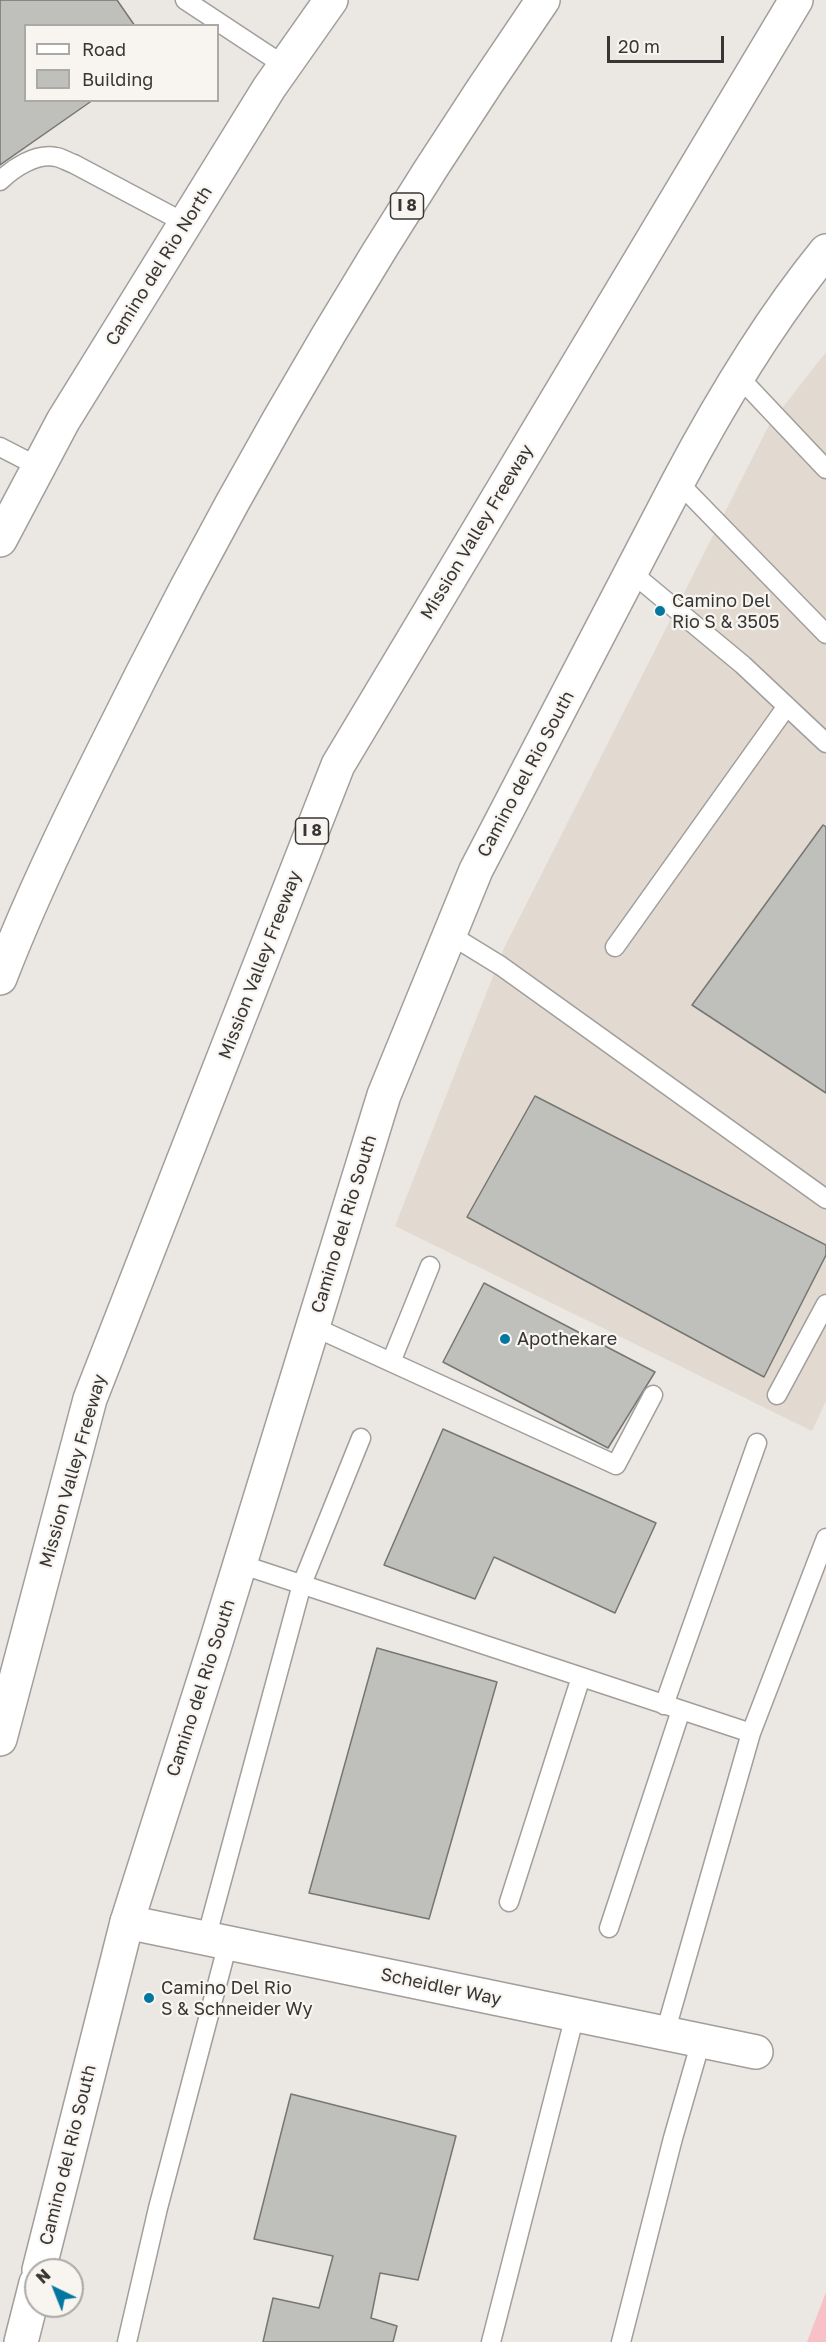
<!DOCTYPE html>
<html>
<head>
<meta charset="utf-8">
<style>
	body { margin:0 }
	#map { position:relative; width:826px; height:2342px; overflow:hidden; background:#ebe8e4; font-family:"Golos Text",sans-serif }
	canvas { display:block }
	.legend { position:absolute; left:24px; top:24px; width:195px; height:78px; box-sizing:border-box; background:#f8f5f1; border:2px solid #aba9a5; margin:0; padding:8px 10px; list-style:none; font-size:18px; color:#373634 }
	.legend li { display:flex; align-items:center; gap:12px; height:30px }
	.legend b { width:30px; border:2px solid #aba9a5 }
	.north { position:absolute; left:24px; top:2258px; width:60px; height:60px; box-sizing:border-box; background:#f8f5f1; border:2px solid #aba9a5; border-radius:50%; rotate:317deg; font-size:16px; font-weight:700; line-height:24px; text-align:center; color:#373634 }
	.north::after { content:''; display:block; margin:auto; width:21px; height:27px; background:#0477a0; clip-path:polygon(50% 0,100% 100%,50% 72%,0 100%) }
	.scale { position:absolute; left:607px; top:36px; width:117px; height:27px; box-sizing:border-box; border:3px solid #373634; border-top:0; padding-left:8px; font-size:18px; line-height:21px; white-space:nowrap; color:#373634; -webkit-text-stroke:4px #f8f5f1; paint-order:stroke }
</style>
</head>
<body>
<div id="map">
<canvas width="826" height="2342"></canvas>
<ul class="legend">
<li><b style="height:8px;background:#fff"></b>Road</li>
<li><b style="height:16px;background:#bfbfbb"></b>Building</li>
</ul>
<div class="north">N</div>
<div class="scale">20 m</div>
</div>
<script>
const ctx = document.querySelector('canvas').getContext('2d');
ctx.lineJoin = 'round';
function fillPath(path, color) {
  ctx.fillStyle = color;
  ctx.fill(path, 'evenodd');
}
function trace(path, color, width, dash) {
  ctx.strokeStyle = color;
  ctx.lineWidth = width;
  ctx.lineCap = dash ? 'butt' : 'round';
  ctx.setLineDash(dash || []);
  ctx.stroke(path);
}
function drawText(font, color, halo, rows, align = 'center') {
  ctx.font = font + ' "Golos Text",sans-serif';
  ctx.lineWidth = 4.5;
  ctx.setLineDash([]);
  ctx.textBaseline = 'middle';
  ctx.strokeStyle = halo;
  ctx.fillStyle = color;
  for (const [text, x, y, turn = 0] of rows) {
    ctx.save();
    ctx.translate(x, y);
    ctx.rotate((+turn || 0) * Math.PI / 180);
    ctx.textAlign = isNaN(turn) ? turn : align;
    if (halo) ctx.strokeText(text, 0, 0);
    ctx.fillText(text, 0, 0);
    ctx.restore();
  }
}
const built = new Path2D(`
	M826 352V1401L812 1431 395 1226 504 948 769 425Z`);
const green = new Path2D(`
	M826 2292V2342H807Z`);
const building = new Path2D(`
	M0 0H117L135 26H26V100H93L0 165Z
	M823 825 826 827V1093L692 1005Z
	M535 1096 826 1245V1255L764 1377 467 1217Z
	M484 1283 655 1372 608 1448 443 1362Z
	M443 1429 656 1523 615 1613 494 1557 475 1599 384 1565Z
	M377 1648 497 1682 429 1919 309 1893Z
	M291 2094 456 2136 418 2280 380 2273 371 2318 397 2326 393 2342H263L273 2298 319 2308 333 2256 254 2239Z`);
const service = new Path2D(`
	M185 0 285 66
	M0 181C13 168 36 153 56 157 62 158 68 162 74 164L185 223
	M739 377 826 469
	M0 447 39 467
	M678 482 826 634
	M631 572 743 665 826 743
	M449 934 501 966 826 1199
	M615 947 787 706
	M312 1326 616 1465 653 1395
	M391 1362 430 1266
	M777 1395 826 1304
	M240 1564 751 1733 826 1538
	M664 1705 757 1443
	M509 1902 581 1677
	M609 1928 681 1710
	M206 1939 302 1584 361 1438
	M665 2033 751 1733
	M127 2342 158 2208 228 1943
	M491 2342 575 2015
	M621 2342 673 2138 701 2041`);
const minor = new Path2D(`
	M127 1922 756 2052`);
const tertiary = new Path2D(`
	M39 2270 127 1922 215 1645 384 1095 476 870 678 482C721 401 768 322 826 251
	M21 2342 36 2283`);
const secondary = new Path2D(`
	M0 540 63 421 269 88 331 0`);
const motorway = new Path2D(`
	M0 978C40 874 93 772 143 672 261 439 395 215 543 0
	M0 1739 90 1399 338 765 796 0`);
const markers = [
	[660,611,6,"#0477a0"],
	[505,1339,6,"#0477a0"],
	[149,1998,6,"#0477a0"]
];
const shields = [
	[407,206,33],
	[312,831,33]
];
const shieldNames = [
	["I 8",407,206],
	["I 8",312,831]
];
const streetNames = [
	["Camino del Rio North",159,266,-58],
	["Mission Valley Freeway",477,532,-59],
	["Camino del Rio South",526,774,-62],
	["Mission Valley Freeway",260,965,-69],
	["Camino del Rio South",344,1224,-73],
	["Mission Valley Freeway",73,1471,-74],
	["Camino del Rio South",201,1688,-72],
	["Scheidler Way",441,1987,12],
	["Camino del Rio South",68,2155,-76]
];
const poiNames = [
	["Camino Del",672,601],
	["Rio S & 3505",672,622],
	["Apothekare",517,1339],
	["Camino Del Rio",161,1988],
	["S & Schneider Wy",161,2009]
];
fillPath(built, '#e2dad1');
fillPath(green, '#f8c0c7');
fillPath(building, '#bfbfbb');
trace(building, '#767672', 1.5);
trace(service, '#a19e9b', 21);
trace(minor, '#a19e9b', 36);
trace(tertiary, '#a19e9b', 36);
trace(secondary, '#a19e9b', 36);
trace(motorway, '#a19e9b', 36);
trace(service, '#fff', 18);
trace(minor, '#fff', 33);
trace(tertiary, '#fff', 33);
trace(secondary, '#fff', 33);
trace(motorway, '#fff', 33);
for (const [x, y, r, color] of markers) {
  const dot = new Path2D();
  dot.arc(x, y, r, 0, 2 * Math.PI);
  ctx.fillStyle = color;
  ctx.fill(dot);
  trace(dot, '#f8f5f1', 2);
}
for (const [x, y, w] of shields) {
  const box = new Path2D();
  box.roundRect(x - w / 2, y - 13, w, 26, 4.5);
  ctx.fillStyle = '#f8f5f1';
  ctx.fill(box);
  trace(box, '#373634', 1.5);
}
drawText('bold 16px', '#373634', null, shieldNames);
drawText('18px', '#373634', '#f8f5f1', streetNames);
drawText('18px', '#373634', '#f8f5f1', poiNames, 'left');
</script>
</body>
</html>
